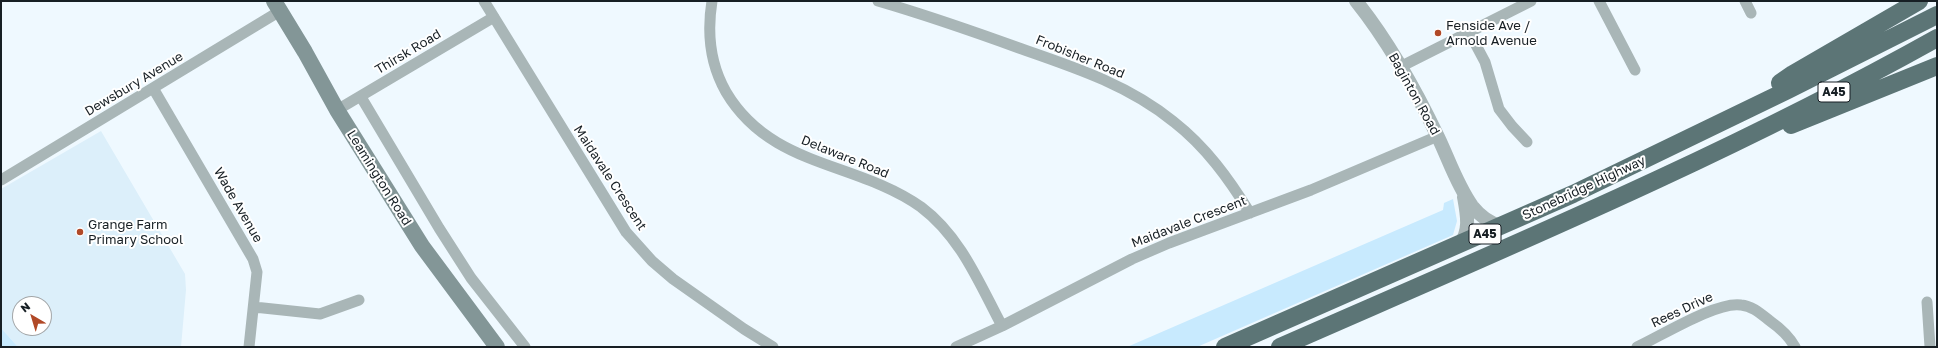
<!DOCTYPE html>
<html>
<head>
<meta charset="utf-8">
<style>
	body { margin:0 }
	#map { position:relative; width:1938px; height:348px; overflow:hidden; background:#eff9ff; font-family:"Golos Text",sans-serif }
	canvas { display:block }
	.frame { position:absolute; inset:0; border:2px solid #171f24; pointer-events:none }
	.north { position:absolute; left:12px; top:296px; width:40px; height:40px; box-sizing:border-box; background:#fff; border:1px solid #a2a5a7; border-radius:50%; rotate:322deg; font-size:11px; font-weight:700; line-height:16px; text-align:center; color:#171f24 }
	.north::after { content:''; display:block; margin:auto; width:14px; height:18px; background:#b14927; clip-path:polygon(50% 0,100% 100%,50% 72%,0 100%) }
</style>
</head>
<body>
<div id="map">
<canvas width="1938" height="348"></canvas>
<div class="frame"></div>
<div class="north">N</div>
</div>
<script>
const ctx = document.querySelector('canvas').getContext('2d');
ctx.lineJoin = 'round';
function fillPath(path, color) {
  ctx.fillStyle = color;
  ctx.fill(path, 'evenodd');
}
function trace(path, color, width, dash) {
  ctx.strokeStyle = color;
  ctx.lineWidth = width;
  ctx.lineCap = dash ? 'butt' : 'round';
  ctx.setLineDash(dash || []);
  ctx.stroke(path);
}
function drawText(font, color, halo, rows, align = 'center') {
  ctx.font = font + ' "Golos Text",sans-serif';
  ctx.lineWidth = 4;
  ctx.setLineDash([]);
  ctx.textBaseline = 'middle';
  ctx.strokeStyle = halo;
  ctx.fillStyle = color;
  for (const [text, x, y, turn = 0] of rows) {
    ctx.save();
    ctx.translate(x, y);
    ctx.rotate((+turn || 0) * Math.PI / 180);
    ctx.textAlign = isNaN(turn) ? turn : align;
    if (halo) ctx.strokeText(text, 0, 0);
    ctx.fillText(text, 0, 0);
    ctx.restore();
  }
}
const built = new Path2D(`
	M101 131 185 274 186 290 181 347H18L1 328V189ZM20 304H44V328H20Z`);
const green = new Path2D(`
	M1453 199 1457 221 1453 235 1197 347H1127L1443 210 1444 203Z
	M1 328 18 347H1Z`);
const minor = new Path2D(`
	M484 1 626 232 652 261 673 279 744 329 773 347
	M712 1C707 32 710 64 726 92 771 168 856 161 921 207 961 237 979 283 1002 326
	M878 1C926 15 972 31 1019 48 1074 67 1129 85 1174 122 1206 147 1229 179 1250 213
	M1599 1 1635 70
	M1745 1 1751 13
	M1469 32 1485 62 1499 109 1512 126 1527 142
	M1400 67 1531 1
	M153 88 253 259 257 272 249 347
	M361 97 439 228 471 278 525 347
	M337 110 494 17
	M1 180 280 11
	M1927 302 1930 347
	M254 307 320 314 359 300
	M956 347 1002 326 1132 259 1169 243 1311 190 1438 136
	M1637 347C1661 336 1717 301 1741 305 1753 306 1761 314 1770 321 1780 328 1789 336 1795 347`);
const tertiary = new Path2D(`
	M1356 1C1388 41 1416 91 1438 137 1449 160 1457 185 1472 206 1480 216 1489 223 1501 226
	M1459 245C1471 232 1467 214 1464 197`);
const secondary = new Path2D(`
	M274 1 305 52 337 110 422 246 497 347`);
const trunk = new Path2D(`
	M1780 83 1793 74 1919 1
	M1791 125 1937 66
	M1225 347 1573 194 1788 90 1937 15
	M1280 347C1501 250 1726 156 1937 38`);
const markers = [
	[1438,33,4,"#b14927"],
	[80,232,4,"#b14927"]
];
const shields = [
	[1834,92,32],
	[1485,234,32]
];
const shieldNames = [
	["A45",1834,92],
	["A45",1485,234]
];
const poiNames = [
	["Fenside Ave /",1446,26],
	["Arnold Avenue",1446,41],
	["Grange Farm",88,225],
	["Primary School",88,240]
];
const streetNames = [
	["Thirsk Road",408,52,-31],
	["Frobisher Road",1080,57,22],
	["Dewsbury Avenue",134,84,-31],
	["Baginton Road",1414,94,61],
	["Delaware Road",845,157,22],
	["Leamington Road",379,178,58],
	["Maidavale Crescent",610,178,57],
	["Stonebridge Highway",1584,188,-25],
	["Wade Avenue",238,205,60],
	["Maidavale Crescent",1189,222,-21],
	["Rees Drive",1682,310,-25]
];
fillPath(built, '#dceffa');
fillPath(green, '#c8eafe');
trace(minor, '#a9b6b7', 11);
trace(tertiary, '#a9b6b7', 14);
trace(secondary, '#839697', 16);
trace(trunk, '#5c7576', 18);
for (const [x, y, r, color] of markers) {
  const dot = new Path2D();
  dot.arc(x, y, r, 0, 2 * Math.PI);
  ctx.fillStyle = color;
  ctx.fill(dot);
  trace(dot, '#fff', 1.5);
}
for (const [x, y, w] of shields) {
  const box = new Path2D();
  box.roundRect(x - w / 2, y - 10, w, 20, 3);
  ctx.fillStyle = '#fff';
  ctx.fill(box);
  trace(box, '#171f24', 1);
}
drawText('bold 12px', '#171f24', null, shieldNames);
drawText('13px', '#171f24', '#fff', poiNames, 'left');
drawText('13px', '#171f24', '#fff', streetNames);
</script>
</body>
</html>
